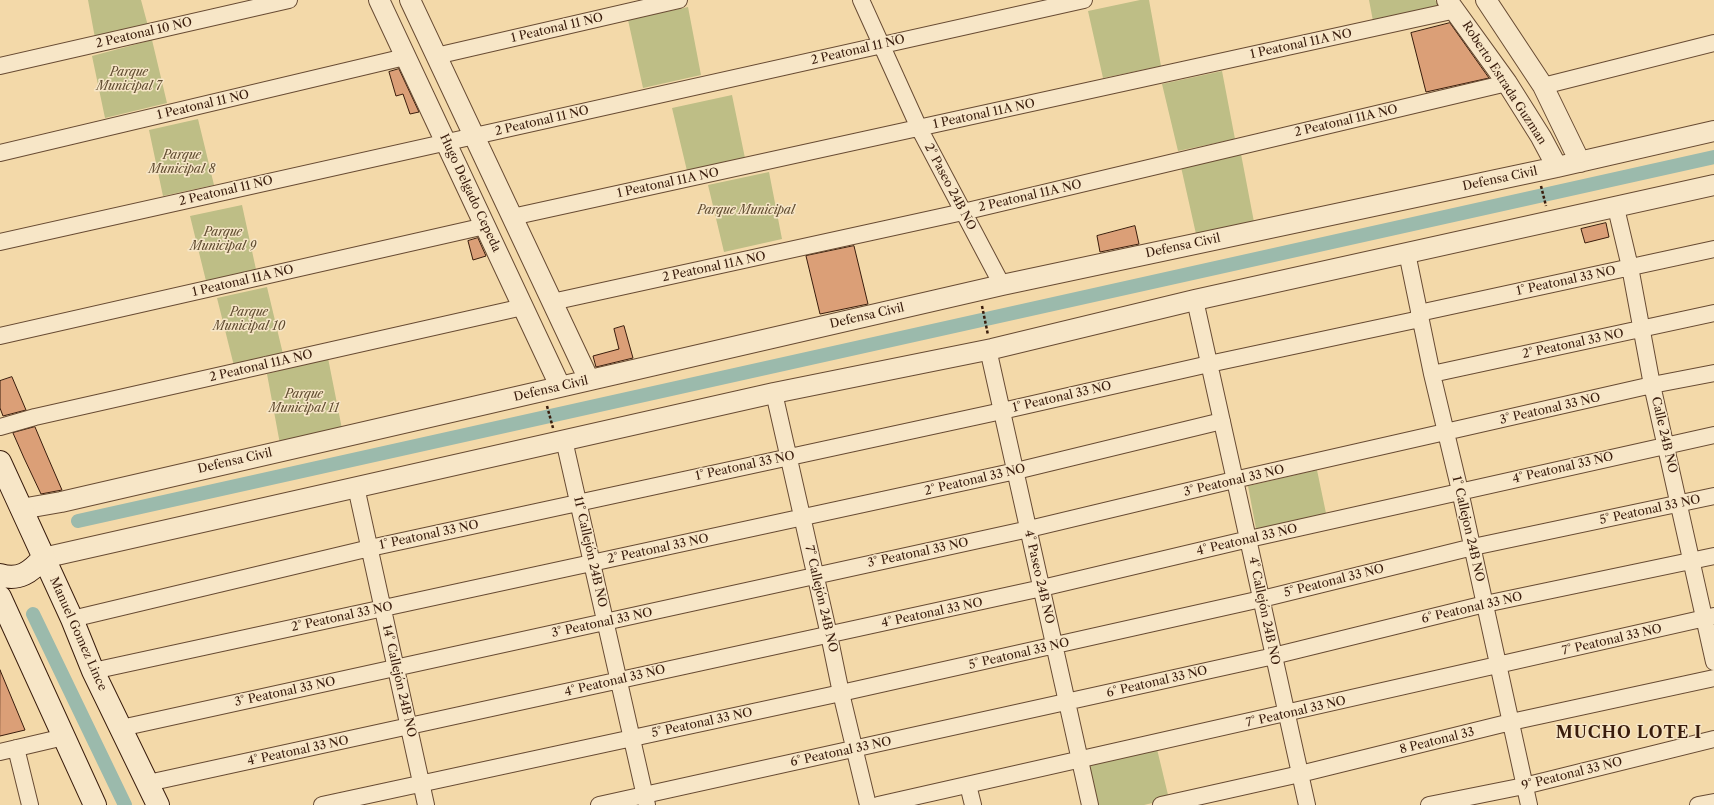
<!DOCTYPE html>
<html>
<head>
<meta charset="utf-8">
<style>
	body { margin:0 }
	canvas { display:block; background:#f3d9a9 }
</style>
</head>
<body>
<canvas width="1714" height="805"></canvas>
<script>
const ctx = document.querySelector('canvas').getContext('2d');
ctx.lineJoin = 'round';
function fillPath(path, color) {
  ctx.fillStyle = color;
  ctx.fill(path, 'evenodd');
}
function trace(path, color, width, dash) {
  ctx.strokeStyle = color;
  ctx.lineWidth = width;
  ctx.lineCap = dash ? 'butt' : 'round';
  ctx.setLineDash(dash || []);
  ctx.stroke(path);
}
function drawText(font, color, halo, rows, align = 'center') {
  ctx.font = font + ' "Libre Caslon Text",serif';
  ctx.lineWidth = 3;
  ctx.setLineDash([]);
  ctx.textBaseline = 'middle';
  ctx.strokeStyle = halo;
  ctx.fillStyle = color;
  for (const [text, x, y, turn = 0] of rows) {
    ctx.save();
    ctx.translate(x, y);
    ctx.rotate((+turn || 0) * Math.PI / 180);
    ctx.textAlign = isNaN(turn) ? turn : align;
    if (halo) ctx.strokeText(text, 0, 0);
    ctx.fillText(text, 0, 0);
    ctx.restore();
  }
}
const green = new Path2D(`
	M88 0H141L148 26 95 38Z
	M1140 0H1149L1161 66 1103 78 1088 11Z
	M1369 0H1435L1441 6 1373 21Z
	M688 7 701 75 643 88 628 20Z
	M152 40 167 103 105 118 92 56Z
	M1222 71 1235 139 1178 151 1162 84Z
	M732 95 746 163 688 175 672 108Z
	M198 119 214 185 163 196 149 130Z
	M1241 154 1254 222 1196 234 1181 167Z
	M769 172 782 239 724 252 708 185Z
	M242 205 257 274 207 285 190 216Z
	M267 287 283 354 234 366 217 298Z
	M328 358 342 429 280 444 267 374Z
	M1317 470 1327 518 1257 534 1248 486Z
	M1157 749 1169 799 1144 805H1097L1089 766Z`);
const canal = new Path2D(`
	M78 521 1714 157
	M33 614 125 805`);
const building = new Path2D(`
	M1450 23 1489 78 1426 92 1411 33Z
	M399 69 419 112 410 114 403 94 396 96 389 72Z
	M1606 223 1609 237 1585 243 1581 229Z
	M1135 226 1139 244 1100 252 1097 236Z
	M478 238 486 256 473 260 468 241Z
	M854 246 868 304 820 314 806 256Z
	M624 326 633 358 596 367 593 356 619 349 614 329Z
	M12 377 26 410 3 416 0 408V381Z
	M35 427 46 453 62 490 41 494 24 458 13 433Z
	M0 670 25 730 0 736Z`);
const path = new Path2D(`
	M1541 186 1546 206
	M982 306 988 335
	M547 406 553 428`);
const minor = new Path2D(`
	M861 0 919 128 1002 285
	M436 56 679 0
	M0 66 289 0
	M1543 86 1714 43
	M0 153 405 57
	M1616 208 1630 267 1652 385 1714 662
	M512 217 1456 10
	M0 242 1084 0
	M1407 253 1432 374 1460 491 1529 805
	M1195 300 1307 805
	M552 302 963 212 1507 83
	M1419 313 1714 249
	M0 336 485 226
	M988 349 1090 805
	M1432 374 1714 313
	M774 393 829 635 841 693 868 805
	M0 427 35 417 523 307
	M564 440 647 805
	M356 487 426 805
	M72 619 370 548 1002 411 1209 364 1420 319
	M93 671 1016 471 1222 421
	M121 728 1029 529 1234 480 1652 385 1714 373
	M16 748 30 805
	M0 752 64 737
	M148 783 1042 588 1249 539 1714 435
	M968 785 973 805
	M322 805 841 693 1270 597 1473 547 1714 496
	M599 805 1265 658 1485 604 1714 556
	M878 805 1714 616
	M1161 805 1300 774 1511 722 1714 678
	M1429 805 1524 786 1714 739
	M1698 805 1714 802`);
const tertiary = new Path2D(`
	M379 0 560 386
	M410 0 589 380
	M1447 0 1507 83 1541 137 1557 167
	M1486 0 1543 86 1580 162
	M21 509 61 502 1002 285 1557 167 1714 131
	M43 558 774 393 992 349 1195 300 1714 185`);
const secondary = new Path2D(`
	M0 462 72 619 93 671 158 805
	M0 575C19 581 31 572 43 558
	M0 597 95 805`);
const streetNames = [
	["1 Peatonal 11 NO",557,28,-13],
	["2 Peatonal 10 NO",144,33,-13],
	["1 Peatonal 11A NO",1301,44,-12],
	["2 Peatonal 11 NO",858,50,-13],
	["Roberto Estrada Guzman",1504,83,57],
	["1 Peatonal 11 NO",203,105,-13],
	["1 Peatonal 11A NO",984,114,-12],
	["2 Peatonal 11 NO",542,121,-13],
	["2 Peatonal 11A NO",1346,121,-13],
	["Defensa Civil",1500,179,-12],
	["1 Peatonal 11A NO",668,183,-12],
	["2° Paseo 24B NO",950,187,62],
	["2 Peatonal 11 NO",226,191,-13],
	["Hugo Delgado Cepeda",470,193,65],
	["2 Peatonal 11A NO",1030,196,-13],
	["Defensa Civil",1183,246,-12],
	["2 Peatonal 11A NO",714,267,-12],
	["1 Peatonal 11A NO",243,281,-13],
	["1° Peatonal 33 NO",1566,281,-12],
	["Defensa Civil",867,316,-13],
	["2° Peatonal 33 NO",1573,344,-12],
	["2 Peatonal 11A NO",261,366,-13],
	["Defensa Civil",551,389,-13],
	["1° Peatonal 33 NO",1062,397,-13],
	["3° Peatonal 33 NO",1550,409,-13],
	["Calle 24B NO",1664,435,77],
	["Defensa Civil",235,461,-13],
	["1° Peatonal 33 NO",745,466,-12],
	["4° Peatonal 33 NO",1563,468,-13],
	["2° Peatonal 33 NO",975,480,-13],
	["3° Peatonal 33 NO",1234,481,-13],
	["5° Peatonal 33 NO",1650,510,-12],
	["1° Callejon 24B NO",1468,529,77],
	["1° Peatonal 33 NO",429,535,-12],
	["4° Peatonal 33 NO",1247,540,-13],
	["2° Peatonal 33 NO",658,549,-12],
	["11° Callejón 24B NO",590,552,77],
	["3° Peatonal 33 NO",918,553,-12],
	["4° Paseo 24B NO",1039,577,77],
	["5° Peatonal 33 NO",1334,581,-14],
	["7° Callejón 24B NO",821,599,77],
	["6° Peatonal 33 NO",1472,608,-13],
	["4° Callejón 24B NO",1264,611,78],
	["4° Peatonal 33 NO",932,613,-12],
	["2° Peatonal 33 NO",342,617,-12],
	["3° Peatonal 33 NO",602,623,-12],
	["Manuel Gomez Lince",78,634,66],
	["7° Peatonal 33 NO",1612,640,-13],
	["5° Peatonal 33 NO",1019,654,-13],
	["14° Callejón 24B NO",399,681,77],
	["4° Peatonal 33 NO",615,681,-13],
	["6° Peatonal 33 NO",1157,682,-13],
	["3° Peatonal 33 NO",285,692,-12],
	["7° Peatonal 33 NO",1296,712,-13],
	["5° Peatonal 33 NO",702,723,-12],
	["8 Peatonal 33",1437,741,-14],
	["4° Peatonal 33 NO",298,751,-12],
	["6° Peatonal 33 NO",841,752,-12],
	["9° Peatonal 33 NO",1572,774,-14]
];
const parkNames = [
	["Parque",129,73],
	["Municipal 7",129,87],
	["Parque",182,156],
	["Municipal 8",182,170],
	["Parque Municipal",746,211],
	["Parque",223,233],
	["Municipal 9",223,247],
	["Parque",249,313],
	["Municipal 10",249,327],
	["Parque",304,395],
	["Municipal 11",304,409]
];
const districtNames = [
	["MUCHO LOTE I",1629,733]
];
fillPath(green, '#bebe86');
trace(canal, '#9bbaac', 14);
fillPath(building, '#db9f77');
trace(building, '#391c0c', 1);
trace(minor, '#684b33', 18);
trace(tertiary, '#684b33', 22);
trace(secondary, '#391c0c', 24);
trace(path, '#391c0c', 2.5, [3, 2]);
trace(minor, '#f7e6c7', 16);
trace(tertiary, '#f7e6c7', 20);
trace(secondary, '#f7e6c7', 22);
drawText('12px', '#391c0c', '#f7e6c7', streetNames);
drawText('italic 12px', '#614d31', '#f7e6c7', parkNames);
ctx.letterSpacing = '1px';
drawText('bold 16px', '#391c0c', '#f7e6c7', districtNames);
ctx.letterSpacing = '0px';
</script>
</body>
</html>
